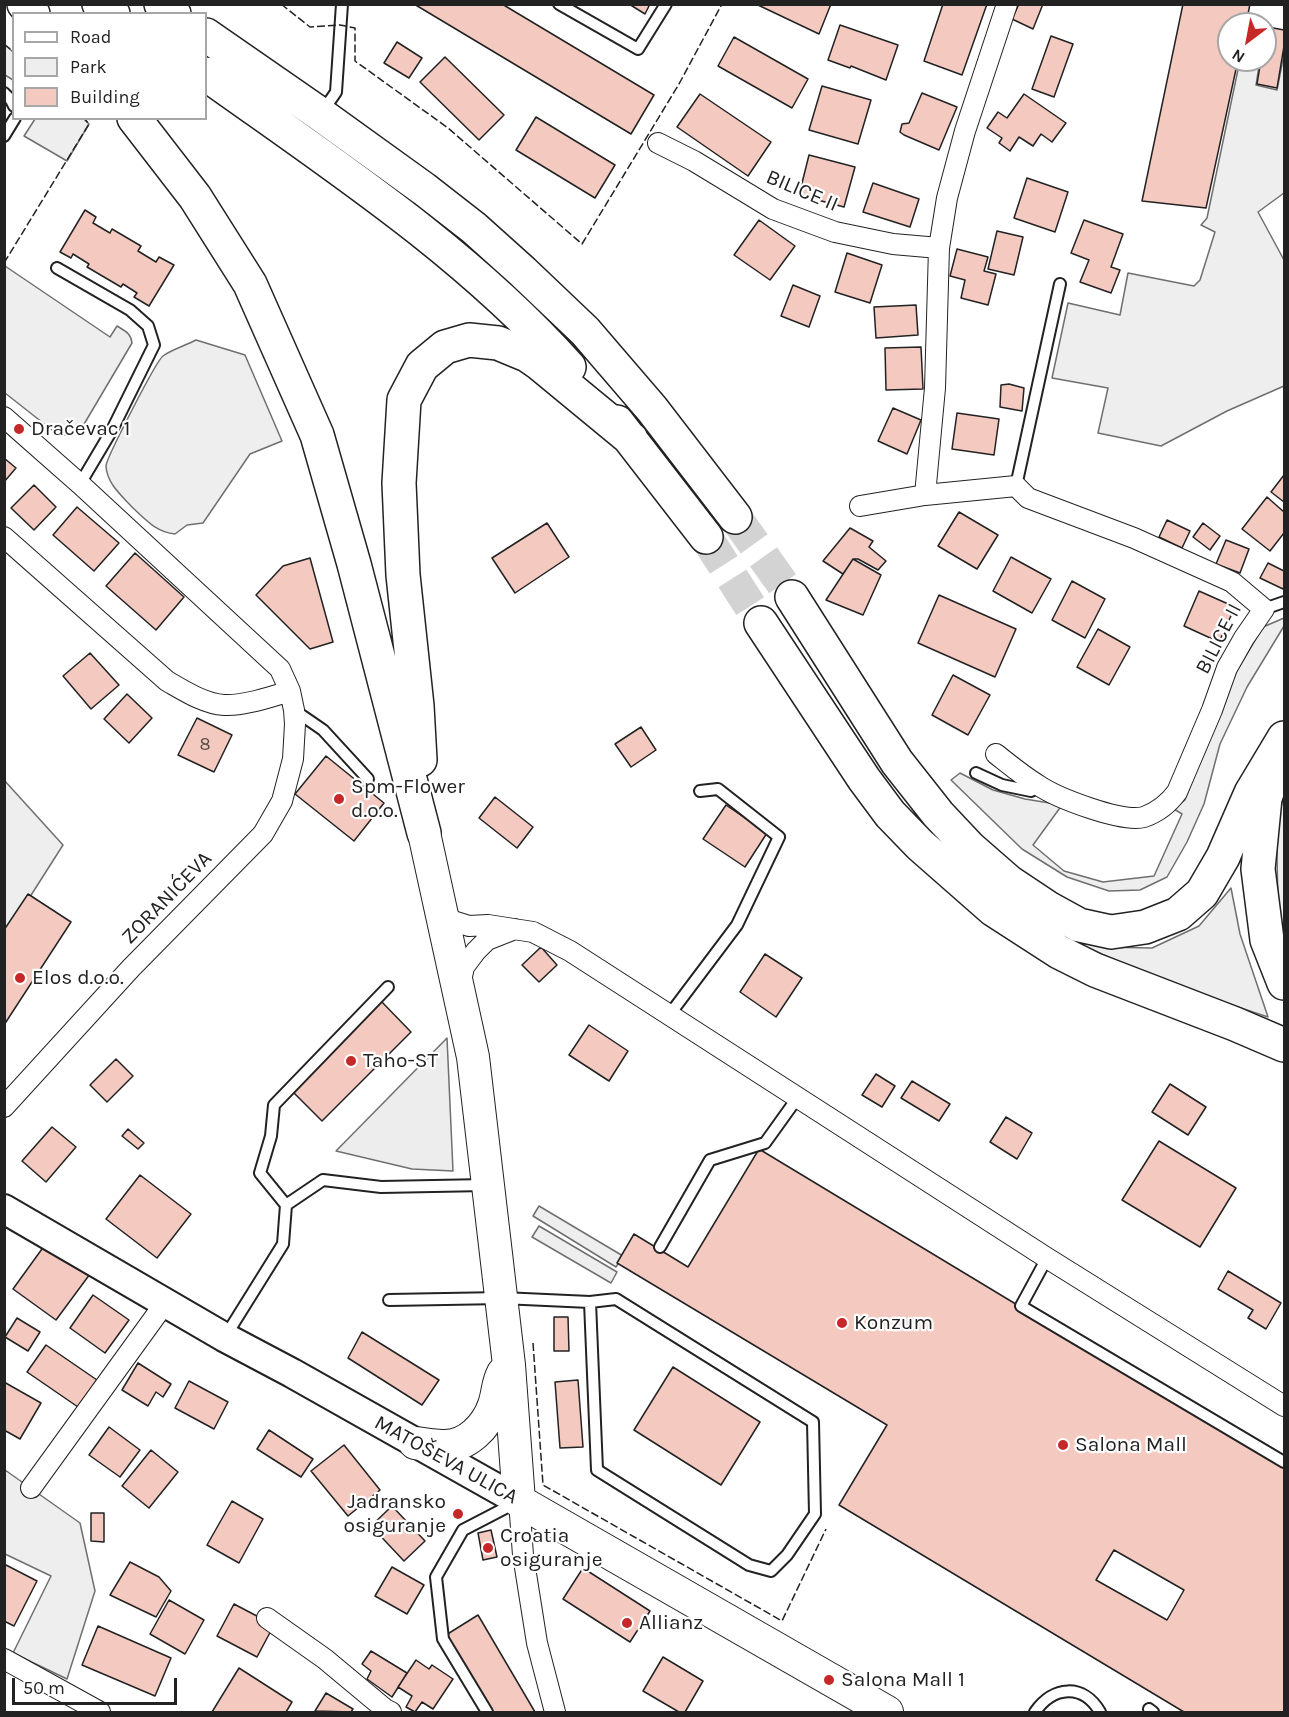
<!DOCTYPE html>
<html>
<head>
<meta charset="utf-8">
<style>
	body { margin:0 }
	#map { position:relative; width:1289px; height:1717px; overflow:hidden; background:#fff; font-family:Karla,sans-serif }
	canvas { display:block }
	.frame { position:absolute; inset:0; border:6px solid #222; pointer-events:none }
	.legend { position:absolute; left:12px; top:12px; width:195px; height:108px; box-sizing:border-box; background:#fff; border:2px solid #a7a7a7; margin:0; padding:8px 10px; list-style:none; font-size:18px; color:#222 }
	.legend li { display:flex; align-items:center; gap:12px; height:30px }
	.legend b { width:30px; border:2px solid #a7a7a7 }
	.north { position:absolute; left:1217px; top:12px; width:60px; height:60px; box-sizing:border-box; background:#fff; border:2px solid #a7a7a7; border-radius:50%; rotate:212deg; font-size:16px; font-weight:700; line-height:24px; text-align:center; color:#222 }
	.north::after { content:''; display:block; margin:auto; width:21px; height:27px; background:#c62828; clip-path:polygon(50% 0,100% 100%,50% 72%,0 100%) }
	.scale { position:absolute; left:12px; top:1678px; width:165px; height:27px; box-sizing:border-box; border:3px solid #222; border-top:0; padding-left:8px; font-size:18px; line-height:21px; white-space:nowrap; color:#222; -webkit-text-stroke:4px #fff; paint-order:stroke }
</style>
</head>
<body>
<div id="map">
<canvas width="1289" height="1717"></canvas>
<div class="frame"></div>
<ul class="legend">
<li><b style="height:8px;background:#fff"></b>Road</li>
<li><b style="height:16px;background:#eee"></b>Park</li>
<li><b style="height:16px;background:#f3c9c0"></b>Building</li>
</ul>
<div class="north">N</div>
<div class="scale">50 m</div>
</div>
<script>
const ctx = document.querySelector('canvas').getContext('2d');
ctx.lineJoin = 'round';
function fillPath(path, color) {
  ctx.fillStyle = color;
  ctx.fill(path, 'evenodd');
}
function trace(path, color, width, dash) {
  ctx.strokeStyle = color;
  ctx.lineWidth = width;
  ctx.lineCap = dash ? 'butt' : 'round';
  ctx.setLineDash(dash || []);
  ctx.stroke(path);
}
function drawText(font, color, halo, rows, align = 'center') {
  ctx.font = font + ' Karla,sans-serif';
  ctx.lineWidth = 4.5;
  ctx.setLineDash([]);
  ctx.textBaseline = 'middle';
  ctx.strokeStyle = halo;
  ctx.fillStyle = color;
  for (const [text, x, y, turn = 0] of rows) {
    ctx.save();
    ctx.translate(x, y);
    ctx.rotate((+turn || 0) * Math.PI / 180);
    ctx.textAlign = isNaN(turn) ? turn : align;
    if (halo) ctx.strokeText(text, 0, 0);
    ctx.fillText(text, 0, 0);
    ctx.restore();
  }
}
const green = new Path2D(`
	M4 44 13 52V80L5 75Z
	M1284 54V193L1258 212 1284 260V386L1227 411 1161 446 1098 433 1108 388 1052 378 1068 303 1120 315 1128 273 1194 286 1200 280 1215 232 1201 225 1207 218 1240 60H1260L1256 85 1277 90Z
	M35 119H84L89 124 67 161 24 136Z
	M5 266 110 337 117 326C125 331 131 333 132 343L80 431 71 436 57 434 5 393Z
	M196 340 245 355 282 441 250 454 203 523 187 525 175 534C156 532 146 520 133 508 122 496 107 484 106 466 106 459 156 361 163 356 170 350 187 345 196 340Z
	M1284 618V626L1247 687 1220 744 1204 804 1187 842 1167 877 1140 890 1109 891 1067 877 1022 849 951 780 960 773 993 790 1025 799 1062 805 1033 845 1064 871 1103 882 1154 876 1182 814 1174 809 1185 800 1229 684 1263 627Z
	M4 780 63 845 5 936H4Z
	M1284 795V933L1278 907 1277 856 1278 819Z
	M1231 888 1240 934 1268 1017C1202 995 1137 972 1074 941L1103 947 1152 948 1199 926Z
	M539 1206 623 1256 616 1267 533 1216Z
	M539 1226 617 1272 611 1283 532 1237Z
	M5 1470 80 1523 95 1591 67 1679 13 1653 51 1576 5 1554Z`);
const parking = new Path2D(`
	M447 1038 453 1171 412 1169 336 1151Z`);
const building = new Path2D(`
	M414 4H502L654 95 631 134Z
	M629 4H650L645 14Z
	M831 4 819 34 758 5V4Z
	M943 4H987L962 75 924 61Z
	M1019 4H1043L1033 29 1012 19Z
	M1183 4H1250L1246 24H1229V60H1238L1206 208 1142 201Z
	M840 25 898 45 886 80 851 66 850 68 828 60Z
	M1268 27 1284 30V46L1277 88 1257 84 1261 60H1265V40Z
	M1051 36 1073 44 1054 97 1032 89Z
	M734 37 808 79 792 108 718 66Z
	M397 42 422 58 409 78 384 63Z
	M445 57 504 115 479 140 420 82Z
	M822 86 871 100 858 144 809 130Z
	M922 93 957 107 939 150 904 135 900 132 902 124 909 123Z
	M700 94 771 142 748 176 677 127Z
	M1024 94 1066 123 1052 142 1041 134 1033 146 1019 137 1010 151 999 143 1002 138 987 128 998 112 1007 118Z
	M536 117 615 165 595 198 516 150Z
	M809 155 855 167 844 207 799 195Z
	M1027 178 1068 192 1055 232 1014 218Z
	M873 183 919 199 910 227 863 212Z
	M85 210 96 217 93 223 110 233 112 229 141 246 138 251 156 262 159 257 174 265 149 306 134 297 137 293 123 284 121 287 87 267 89 264 73 254 71 258 60 252Z
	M759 220 795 246 770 280 734 255Z
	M1084 220 1123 234 1111 267 1120 270 1111 293 1080 282 1089 260 1071 253Z
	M997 231 1023 237 1014 275 988 269Z
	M957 249 988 257 984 271 996 274 988 305 961 298 965 280 950 276Z
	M847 253 882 265 870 303 835 292Z
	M793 285 820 296 809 327 781 316Z
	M916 305 918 335 876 338 874 307Z
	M921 347 923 389 886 390 885 348Z
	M1009 384 1024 388 1022 411 1000 407 1001 385Z
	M893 408 921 420 907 454 878 441Z
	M957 413 999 419 994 455 952 449Z
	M4 458 16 468 4 482Z
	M1284 475V502L1271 492Z
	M34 485 56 507 34 530 11 508Z
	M1267 497 1284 512V533L1270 551 1242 529Z
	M77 507 119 543 94 571 53 535Z
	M959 512 998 535 977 569 938 546Z
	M1167 520 1190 531 1182 548 1159 537Z
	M547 523 569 557 515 593 492 558Z
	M1203 523 1220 536 1210 550 1193 537Z
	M850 528 873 541 869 547 886 561 878 570 858 559H853L843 574 823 561Z
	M1226 540 1249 549 1240 573 1216 564Z
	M135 553 184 597 156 630 106 586Z
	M1011 557 1051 579 1032 613 993 591Z
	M310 558 333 642 310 649 256 595 283 566Z
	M853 559 881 575 863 615 826 600Z
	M1268 563 1284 571V586L1283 589 1260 578Z
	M1072 581 1105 599 1085 638 1052 620Z
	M1199 591 1235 607 1219 642 1184 626Z
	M939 595 1016 629 995 677 918 643Z
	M1098 629 1130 647 1109 685 1077 667Z
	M90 653 119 685 91 709 63 676Z
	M953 675 990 695 968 735 932 715Z
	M127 694 152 718 129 743 104 719Z
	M197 718 232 735 214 772 178 755Z
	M641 727 656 750 631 767 615 744Z
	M326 756 384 803 354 841 295 794Z
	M495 797 533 827 517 848 479 818Z
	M726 805 767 833 745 867 703 839Z
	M28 894 71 922 4 1025V930Z
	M541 947 557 965 539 982 522 965Z
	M765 954 802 978 776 1017 740 992Z
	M380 1000 411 1032 322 1121 291 1090Z
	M589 1025 628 1051 609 1081 569 1055Z
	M116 1059 133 1076 107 1102 90 1085Z
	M876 1074 895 1086 882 1107 862 1095Z
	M912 1081 950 1104 939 1121 901 1098Z
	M1170 1084 1206 1107 1188 1135 1152 1112Z
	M1006 1117 1032 1133 1017 1159 990 1142Z
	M52 1127 76 1147 46 1182 22 1161Z
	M128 1129 144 1143 138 1149 122 1136Z
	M1159 1141 1236 1188 1200 1247 1122 1200Z
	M759 1149 1284 1466V1712H1184L839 1505 887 1425 617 1263 634 1234 688 1267ZM1114 1550 1184 1590 1167 1620 1096 1580Z
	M140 1175 191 1214 157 1258 106 1219Z
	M47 1242 90 1274 56 1320 13 1289Z
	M1228 1271 1281 1303 1266 1329 1248 1318 1253 1310 1218 1289Z
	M93 1295 129 1320 105 1353 70 1328Z
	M554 1317H568L569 1351H554Z
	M17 1318 40 1332 28 1351 5 1337Z
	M362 1332 439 1380 422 1405 348 1358Z
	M46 1345 97 1380 78 1407 27 1372Z
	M138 1363 171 1384 163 1397 156 1392 148 1406 122 1390Z
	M673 1367 760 1422 721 1485 634 1430Z
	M578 1380 583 1447 560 1448 555 1382Z
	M189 1381 228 1402 214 1429 175 1408Z
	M4 1382 41 1403 20 1439 4 1430Z
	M109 1427 140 1450 120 1477 89 1455Z
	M269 1430 313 1459 301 1477 257 1449Z
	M344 1445 380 1490 348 1516 311 1471Z
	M151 1450 178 1472 149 1508 122 1486Z
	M232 1501 263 1519 239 1563 207 1545Z
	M392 1506 425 1541 404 1561 371 1526Z
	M91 1513H104V1542L91 1541Z
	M491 1530 497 1557 483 1560 478 1533Z
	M130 1562 159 1577 171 1591 156 1617 110 1595Z
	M6 1565 37 1581 14 1626 4 1621V1568Z
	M392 1567 424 1585 407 1614 375 1596Z
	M583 1568 650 1611 630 1642 563 1599Z
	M169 1600 204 1620 185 1654 150 1634Z
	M234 1604 274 1625 257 1657 217 1636Z
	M478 1615 535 1712H492L446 1635Z
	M98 1626 171 1658 155 1696 82 1665Z
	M371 1651 407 1673 392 1697 367 1679 371 1671 362 1664Z
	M663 1657 703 1681 685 1712H679L643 1691Z
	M416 1660 429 1669 432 1665 453 1679 433 1709 422 1702 415 1712 406 1707 412 1696 398 1687Z
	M239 1668 292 1702 286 1712H212Z
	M326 1693 353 1709 351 1712 315 1711Z`);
const trunkTunnel = new Path2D(`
	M735 517 792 597
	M706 537 761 623`);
const service = new Path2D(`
	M559 4 638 49 666 4
	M4 93 11 100 14 106
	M323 111 336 92 342 4
	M4 136 15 118
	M57 268 130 310 148 326 154 345 112 430 80 484
	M1016 486 1060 284
	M1264 609 1284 602
	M294 710 323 730 368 779
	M976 773 1002 785 1031 791 1039 786
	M388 987 274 1105 271 1136 260 1173 286 1205 323 1180 381 1187 486 1185
	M670 1014 737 925 779 837 718 789 700 791
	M660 1247 710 1160 765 1143 798 1097
	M1047 1258 1021 1306 1284 1462
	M389 1300 502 1298 590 1302 616 1299 813 1422 815 1514 787 1555 771 1571 749 1565 597 1470 590 1302
	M225 1337 283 1244 286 1205
	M1149 1709 1153 1712
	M487 1712 443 1639 436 1577 463 1530 515 1503
	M1035 1712C1053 1686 1083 1683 1100 1712`);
const minor = new Path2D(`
	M658 143 694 161 773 209 835 232 893 244 939 248
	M4 417 80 484 280 669 290 691 294 710 295 724 293 759 282 801 263 834 131 968 4 1107
	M925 495 935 388 939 248 947 198 965 131 1007 4
	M860 506 925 495 1016 486 1028 498 1134 538 1232 582 1264 609 1244 638 1227 668 1212 710 1177 792C1169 803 1158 812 1144 817 1122 823 1057 798 1038 785 1023 776 1010 765 996 754
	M4 537 167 681C183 690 204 704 224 705 244 706 271 697 290 691
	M440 910 453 921 469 926 488 925 533 932 570 951 1047 1258 1284 1406
	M460 986 464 967 476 951 487 940 515 929
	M31 1488 165 1303
	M519 1501 523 1555 537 1643 555 1712
	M267 1618 325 1659 385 1709 391 1712
	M4 1659 100 1712`);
const secondary = new Path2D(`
	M4 1209 224 1337 292 1373 519 1501`);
const primary = new Path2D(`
	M424 833 473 1057 509 1365 519 1501 887 1712
	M415 1443C424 1444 433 1446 443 1446 467 1447 487 1426 494 1405 498 1394 497 1384 503 1373`);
const trunk = new Path2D(`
	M24 4 33 14
	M99 4 113 14
	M161 4 174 14
	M206 35 320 114 424 189 474 228 523 272 585 331 652 409 735 517
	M206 74C332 164 465 251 569 367
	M134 118 195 197 250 284 317 435 354 564 424 833
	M617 422 706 537
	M792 597 897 762 938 814 970 848 1009 882 1048 908 1079 925 1111 932 1145 927 1178 914 1202 893 1223 857 1251 793 1284 738
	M761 623 864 779 890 814 920 845 994 910 1059 952 1095 970 1235 1024 1284 1045
	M420 760 417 706 403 575 399 483 404 400 422 366 445 347 469 340 498 343 527 355 540 364 631 439
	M1271 781 1265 798 1258 869 1267 940 1284 983`);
const fence = new Path2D(`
	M281 4 310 27 340 25 355 28V61L448 128 582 244 679 84 722 4
	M4 44 14 52
	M4 263 89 124 84 118
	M533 1343 543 1485 782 1621 826 1529`);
const markers = [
	[19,429,6,"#c62828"],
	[339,799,6,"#c62828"],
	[20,978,6,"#c62828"],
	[351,1061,6,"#c62828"],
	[842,1323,6,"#c62828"],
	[1063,1445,6,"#c62828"],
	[458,1514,6,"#c62828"],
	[488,1548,6,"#c62828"],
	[627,1623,6,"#c62828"],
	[829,1680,6,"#c62828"]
];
const numberNames = [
	["8",205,745]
];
const streetNames = [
	["BILICE II",802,191,23],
	["BILICE II",1219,639,-63],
	["ZORANIĆEVA",167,898,-46],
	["MATOŠEVA ULICA",446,1460,29]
];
const poiNames = [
	["Dračevac 1",31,429],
	["Spm-Flower",351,787],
	["d.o.o.",351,811],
	["Elos d.o.o.",32,978],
	["Taho-ST",363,1061],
	["Konzum",854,1323],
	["Salona Mall",1075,1445],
	["Jadransko",446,1502,"right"],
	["osiguranje",446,1526,"right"],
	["Croatia",500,1536],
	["osiguranje",500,1560],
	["Allianz",639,1623],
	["Salona Mall 1",841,1680]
];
fillPath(green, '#eee');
trace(green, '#6f6f6f', 1.5);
fillPath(parking, '#ededed');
trace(parking, '#6f6f6f', 1.5);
fillPath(building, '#f3c9c0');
trace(building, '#222', 1.5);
trace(trunkTunnel, '#d3d3d3', 33, [33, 16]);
trace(service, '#222', 14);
trace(minor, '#222', 22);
trace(secondary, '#222', 32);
trace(primary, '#222', 34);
trace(trunk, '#222', 36);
trace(service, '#fff', 10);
trace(minor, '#fff', 20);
trace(secondary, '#fff', 28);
trace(primary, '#fff', 32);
trace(trunk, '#fff', 33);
trace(fence, '#222', 1.5, [8, 3]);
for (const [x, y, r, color] of markers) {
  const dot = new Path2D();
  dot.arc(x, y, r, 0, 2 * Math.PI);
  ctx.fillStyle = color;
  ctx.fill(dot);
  trace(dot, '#fff', 2);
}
drawText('18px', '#564c4a', null, numberNames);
drawText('21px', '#222', '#fff', streetNames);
drawText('21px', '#222', '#fff', poiNames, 'left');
</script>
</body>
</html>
